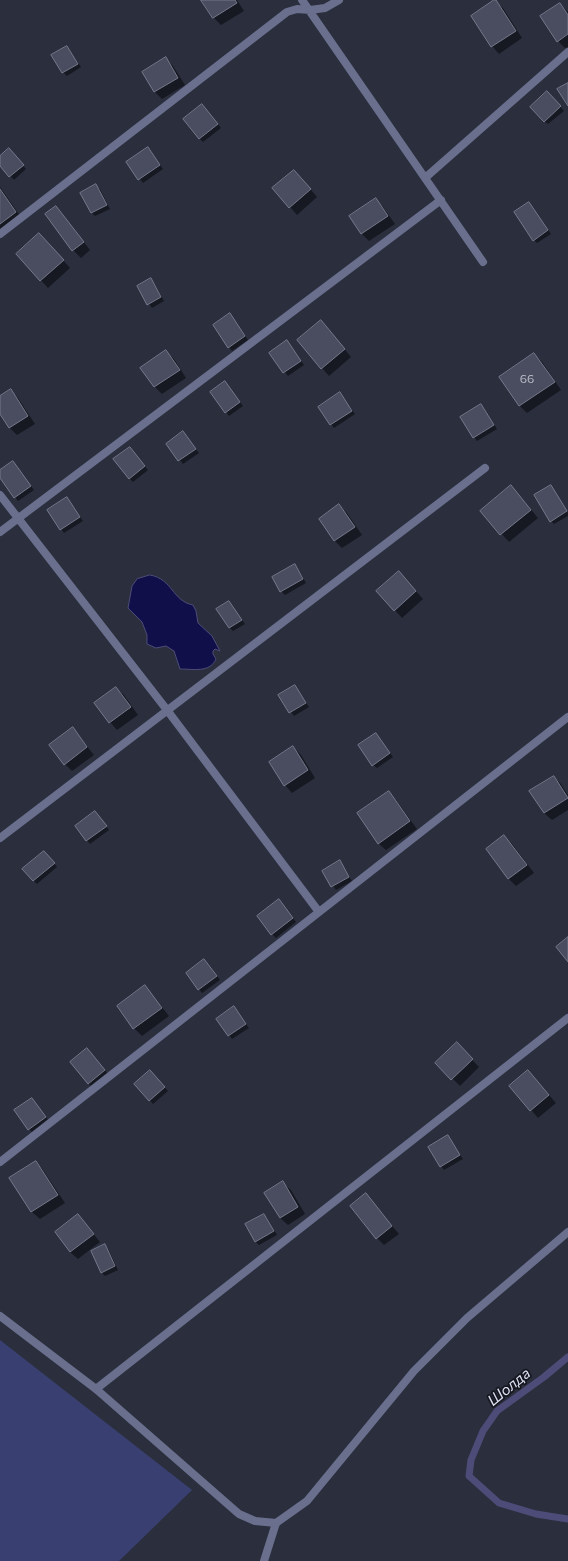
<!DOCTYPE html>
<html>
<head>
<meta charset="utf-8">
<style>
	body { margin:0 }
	canvas { display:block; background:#2a2e3d }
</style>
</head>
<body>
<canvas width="568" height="1561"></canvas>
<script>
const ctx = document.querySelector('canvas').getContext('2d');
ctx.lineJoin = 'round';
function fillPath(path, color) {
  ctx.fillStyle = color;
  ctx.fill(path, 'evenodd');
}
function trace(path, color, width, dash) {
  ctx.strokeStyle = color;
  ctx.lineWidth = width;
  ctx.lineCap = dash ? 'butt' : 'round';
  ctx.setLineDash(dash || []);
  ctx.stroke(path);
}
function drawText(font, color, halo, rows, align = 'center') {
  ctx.font = font + ' Commissioner,sans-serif';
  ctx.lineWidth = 3.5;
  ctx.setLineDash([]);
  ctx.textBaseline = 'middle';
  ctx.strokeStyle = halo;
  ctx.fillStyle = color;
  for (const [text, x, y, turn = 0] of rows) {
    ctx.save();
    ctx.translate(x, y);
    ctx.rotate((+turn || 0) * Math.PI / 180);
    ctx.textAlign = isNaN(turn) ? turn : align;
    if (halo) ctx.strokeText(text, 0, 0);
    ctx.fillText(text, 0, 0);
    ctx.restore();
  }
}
const green = new Path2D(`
	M0 1340 192 1490 119 1561H0Z`);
const water = new Path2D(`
	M150 575C173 579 172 601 193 605L196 611 198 623 212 636 220 651 215 649 213 651V654L216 659C210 673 193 669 180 669L174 651 166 646 156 648 147 644V635L142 622 128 608 132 586 137 579Z`);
const shadow = new Path2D(`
	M203 0H237L244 11 221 25 214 18Z
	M495 1 503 8 522 38 499 54 492 46Z
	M560 4 568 12V47L565 48 558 41Z
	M67 47 81 67 67 76 63 72Z
	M166 59 173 66 185 85 162 99 155 92 143 72Z
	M551 96 564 111 548 124 544 121Z
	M202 105 221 128 203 142 199 138Z
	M148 148 163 169 143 183 127 162Z
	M13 153 26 169 14 180 0 164V157Z
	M301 178 317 197 297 215 290 207Z
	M96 186 100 189 110 209 95 216 92 213 82 193Z
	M0 187 23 220 0 234Z
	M375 199 383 207 395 224 369 241 362 234 350 216Z
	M529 203 551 234 537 243 534 240Z
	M56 207 63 215 90 250 81 258 73 250Z
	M47 242 70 268 48 288 17 254Z
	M151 280 154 283 164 301 152 308 138 287Z
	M230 315 248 340 232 351 229 347Z
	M328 329 351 357 329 376 322 368Z
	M290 345 304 365 288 376 271 353Z
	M166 352 174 359 186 378 162 394 155 387 142 368Z
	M534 354 542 362 561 390 527 413 520 406Z
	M225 382 243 406 229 416 226 412Z
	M11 390 18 398 35 424 17 435 10 428 0 412V397Z
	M340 394 355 414 334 428 319 408Z
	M481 405 497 429 477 441 474 437Z
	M183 432 199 453 183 464 167 444Z
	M133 452 148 470 133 482 129 478Z
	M13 462 34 490 18 501 0 477V471Z
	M551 486 568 513V516L554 524 551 521Z
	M518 494 538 518 509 542 481 511Z
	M67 498 83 521 64 533 48 510Z
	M339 506 347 513 362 535 342 548 335 541 320 519Z
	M295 566 298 569 306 583 285 595 281 591Z
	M406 580 423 599 402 618 378 591Z
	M229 602 245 624 233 631 230 628Z
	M294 686 309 707 294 716 279 695Z
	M116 688 124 695 138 715 117 730 110 722Z
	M72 728 94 755 72 771 65 764Z
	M376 734 393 757 377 768 373 765Z
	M293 747 301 755 315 778 292 793 285 785Z
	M554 777 561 784 568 795V810L552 820 544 813Z
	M389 792 396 800 417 829 386 850 378 843Z
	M95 812 109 830 90 844 87 840Z
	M504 836 512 844 534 873 516 886 509 879 487 849Z
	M48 856 57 867 37 884 33 880Z
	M339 862 352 881 336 890 323 871Z
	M282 904 296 922 276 938 272 934Z
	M208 964 220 980 202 993 187 973Z
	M145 986 169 1016 142 1036 134 1028Z
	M237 1011 249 1028 232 1039 217 1019Z
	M457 1044 479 1067 460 1086 437 1063Z
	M91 1053 108 1074 92 1087 88 1083Z
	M528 1071 556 1103 538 1118 511 1086Z
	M154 1075 168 1091 153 1104 136 1084Z
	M32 1099 49 1121 33 1133 29 1129Z
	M447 1136 463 1159 444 1170 441 1166Z
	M36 1162 43 1170 65 1203 40 1219 32 1212 11 1179Z
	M283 1183 291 1190 305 1214 288 1225 280 1218Z
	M366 1195 399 1234 384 1245 377 1238Z
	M78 1215 100 1242 78 1259 70 1252 56 1232Z
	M264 1215 267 1218 277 1235 259 1245 256 1242Z
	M105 1246 108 1249 118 1270 105 1276 101 1272Z`);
const stream = new Path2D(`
	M568 1357 544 1377 497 1411 483 1431 471 1460 469 1476 499 1503 536 1514 568 1519`);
const building = new Path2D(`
	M201 0H235L237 3 213 18Z
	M494 0H496L516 31 491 47 471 16Z
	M560 3 568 15V34L557 42 540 16Z
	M67 46 78 64 62 73 51 55Z
	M166 57 178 78 154 92 142 72Z
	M568 83V106L557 89Z
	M547 91 561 106 544 122 530 107Z
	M202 104 218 124 199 139 183 119Z
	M148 147 160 165 138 180 126 162Z
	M9 148 24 165 9 177 0 166V156Z
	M294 170 311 189 289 208 272 188Z
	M96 184 107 205 91 213 80 193Z
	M0 189 16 212 0 224Z
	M376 198 388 216 361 234 349 216Z
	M529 202 548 230 533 241 514 212Z
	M56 206 84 242 72 251 45 214Z
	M39 233 64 260 40 281 16 254Z
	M151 278 161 297 147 305 137 286Z
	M230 313 245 336 228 348 213 325Z
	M321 320 345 349 321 369 297 340Z
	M287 340 301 361 283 373 269 353Z
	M166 350 180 370 154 387 140 368Z
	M534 353 555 382 519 406 499 377Z
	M225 381 240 402 225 413 210 392Z
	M11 389 28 416 9 428 0 414V396Z
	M340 392 352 411 330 425 318 407Z
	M481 404 494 425 473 438 460 417Z
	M183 431 196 449 178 461 166 444Z
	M130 447 145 466 129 479 113 459Z
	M13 461 31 486 14 498 0 478V470Z
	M511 485 531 510 500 535 480 511Z
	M551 485 567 511 550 522 534 495Z
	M67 497 80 517 60 530 47 510Z
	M339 504 355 527 334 541 319 519Z
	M295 564 303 579 280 592 272 577Z
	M399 571 416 591 394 611 376 591Z
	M229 601 242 620 229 628 216 609Z
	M295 685 306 703 289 713 278 695Z
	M116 687 131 707 109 723 94 703Z
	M73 727 87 747 64 765 49 745Z
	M376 733 390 753 372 766 358 745Z
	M293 746 308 770 284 786 269 762Z
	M554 776 568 798 544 813 529 791Z
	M389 791 410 821 378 844 357 813Z
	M95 811 107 826 86 841 75 826Z
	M504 835 527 865 508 879 486 849Z
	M44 851 55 863 33 881 22 869Z
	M340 860 349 877 331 887 322 871Z
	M279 899 293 918 271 935 257 916Z
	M568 937V962L556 947Z
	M204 959 217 976 198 990 186 973Z
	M145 985 162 1008 133 1029 117 1006Z
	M234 1006 246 1024 228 1036 216 1019Z
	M457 1042 473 1059 451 1080 435 1063Z
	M87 1048 105 1070 88 1084 70 1062Z
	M150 1070 165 1087 149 1101 134 1084Z
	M528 1070 549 1095 530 1111 509 1086Z
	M32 1098 46 1117 28 1130 14 1110Z
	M448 1135 460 1155 440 1167 428 1147Z
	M36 1161 58 1195 31 1212 9 1178Z
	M283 1181 298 1207 280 1218 264 1193Z
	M366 1193 392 1226 376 1239 350 1206Z
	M78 1214 94 1234 70 1252 55 1232Z
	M264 1214 274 1231 255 1242 245 1224Z
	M105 1244 115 1266 101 1273 91 1251Z`);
const service = new Path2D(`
	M302 0 483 262
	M425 178 568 52
	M0 234 287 12 297 9 310 10 325 8 339 0
	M0 495 167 710 319 912
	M0 532 441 200
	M0 838 485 468
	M0 1162 568 717
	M96 1389 568 1018
	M264 1561 276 1523`);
const minor = new Path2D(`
	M0 1316 96 1389 239 1514 255 1521 276 1523 307 1501 414 1371 467 1318 568 1232`);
const numberNames = [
	["66",527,379]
];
const waterNames = [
	["Шолда",509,1387,-39]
];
fillPath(green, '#394071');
fillPath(water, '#110f49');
trace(water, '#4d4c78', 1);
fillPath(shadow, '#0007');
trace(stream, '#4d4c78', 7);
fillPath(building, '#4a4d5f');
trace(building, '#74788b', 1);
trace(service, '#696f8d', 8);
trace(minor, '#696f8d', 8);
drawText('12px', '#b6b8c5', null, numberNames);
drawText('italic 15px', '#dde1f4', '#15161e', waterNames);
</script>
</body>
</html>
